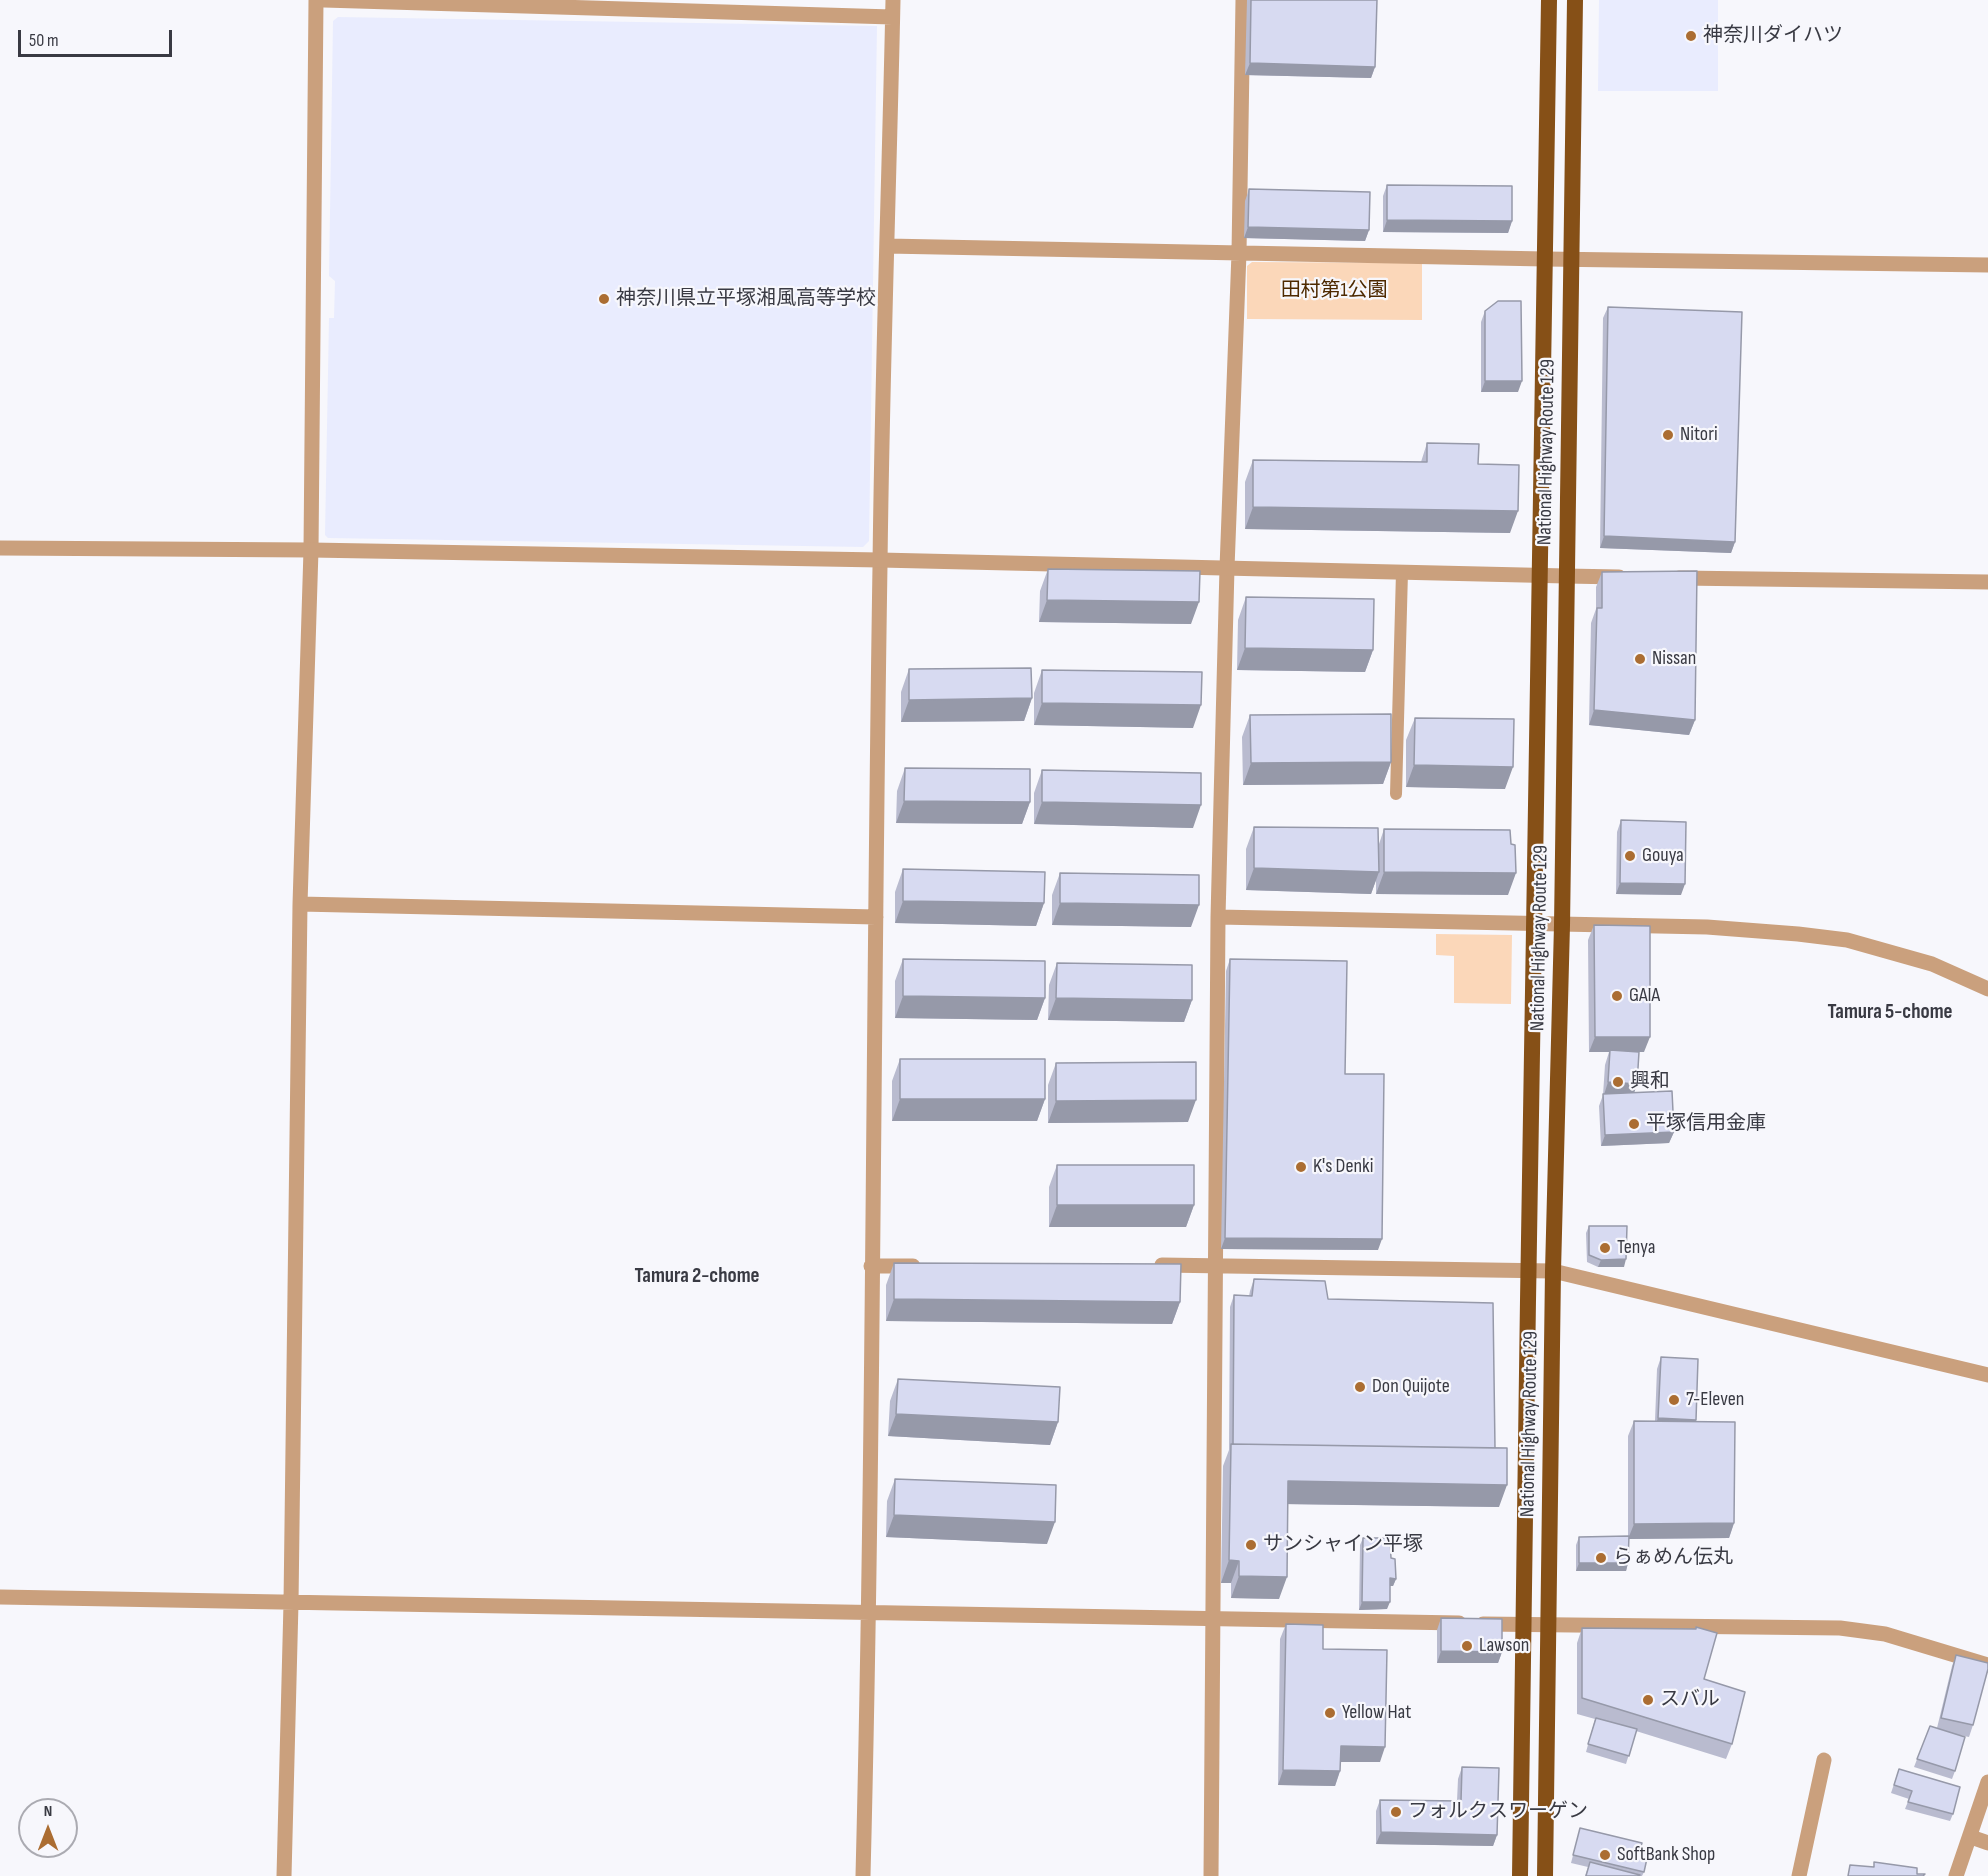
<!DOCTYPE html>
<html>
<head>
<meta charset="utf-8">
<style>
	body { margin:0 }
	#map { position:relative; width:1988px; height:1876px; overflow:hidden; background:#f7f7fc; font-family:"Sofia Sans Condensed",sans-serif }
	canvas { display:block }
	.north { position:absolute; left:18px; top:1798px; width:60px; height:60px; box-sizing:border-box; background:#f7f7fc; border:2px solid #ababb2; border-radius:50%; rotate:0deg; font-size:16px; font-weight:700; line-height:24px; text-align:center; color:#393a43 }
	.north::after { content:''; display:block; margin:auto; width:21px; height:27px; background:#ab6d32; clip-path:polygon(50% 0,100% 100%,50% 72%,0 100%) }
	.scale { position:absolute; left:18px; top:30px; width:154px; height:27px; box-sizing:border-box; border:3px solid #393a43; border-top:0; padding-left:8px; font-size:18px; line-height:21px; white-space:nowrap; color:#393a43; -webkit-text-stroke:4px #f7f7fc; paint-order:stroke }
</style>
</head>
<body>
<div id="map">
<canvas width="1988" height="1876"></canvas>
<div class="north">N</div>
<div class="scale">50 m</div>
</div>
<script>
const ctx = document.querySelector('canvas').getContext('2d');
ctx.lineJoin = 'round';
function fillPath(path, color) {
  ctx.fillStyle = color;
  ctx.fill(path, 'evenodd');
}
function trace(path, color, width, dash) {
  ctx.strokeStyle = color;
  ctx.lineWidth = width;
  ctx.lineCap = dash ? 'butt' : 'round';
  ctx.setLineDash(dash || []);
  ctx.stroke(path);
}
function drawText(font, color, halo, rows, align = 'center') {
  ctx.font = font + ' "Sofia Sans Condensed","Noto Sans JP",sans-serif';
  ctx.lineWidth = 4.5;
  ctx.setLineDash([]);
  ctx.textBaseline = 'middle';
  ctx.strokeStyle = halo;
  ctx.fillStyle = color;
  for (const [text, x, y, turn = 0] of rows) {
    ctx.save();
    ctx.translate(x, y);
    ctx.rotate((+turn || 0) * Math.PI / 180);
    ctx.textAlign = isNaN(turn) ? turn : align;
    if (halo) ctx.strokeText(text, 0, 0);
    ctx.fillText(text, 0, 0);
    ctx.restore();
  }
}
const built = new Path2D(`
	M1599 0H1718V91H1598Z
	M338 17 877 26 869 541 863 547 328 538 325 535 329 318H334L335 281 329 276 333 21Z`);
const green = new Path2D(`
	M1252 262 1422 263V320L1247 319V266Z
	M1436 934 1512 935 1511 1004 1454 1003V956L1436 955Z`);
const service = new Path2D(`
	M1396 794 1402 572`);
const minor = new Path2D(`
	M324 0 892 17
	M887 246 1545 259 1988 265
	M1566 576 1619 577
	M1679 578 1988 582
	M300 904 876 917
	M1218 917 1707 927 1798 934 1847 940 1932 964 1988 989
	M1162 1265 1553 1271 1988 1375
	M871 1266H913
	M0 1597 1459 1623
	M1483 1624 1840 1628 1885 1634 1988 1665
	M1971 1837 1988 1843
	M284 1876 291 1603 300 904 311 550 316 0
	M863 1876C874 1439 873 1002 880 566 882 377 889 189 893 0
	M1211 1876 1218 917 1227 568 1239 253 1243 0
	M1799 1876 1824 1760`);
const tertiary = new Path2D(`
	M0 548 311 550 880 560 1566 576
	M1956 1876 1988 1782`);
const trunk = new Path2D(`
	M1520 1876 1528 1300 1549 0
	M1545 1876 1553 1271 1562 925 1575 0`);
const wall = new Path2D(`
	M1247 0H1377L1375 67 1371 78 1245 75Z
	M1387 185 1512 221 1508 233 1383 232V196Z
	M1249 189 1369 230 1365 241 1244 238 1245 201Z
	M1608 307 1735 542 1731 553 1600 548 1603 318Z
	M1485 311 1518 392H1481V322Z
	M1427 443 1478 464 1510 533 1245 529V482L1253 460 1421 462Z
	M1048 569 1191 624 1039 622 1040 591Z
	M1602 572 1695 720 1689 735 1589 725 1591 623 1596 609V587Z
	M1246 597 1373 650 1365 672 1237 670 1238 620Z
	M909 669 1032 698 1024 721 901 722V692Z
	M1042 670 1193 728 1034 725V693Z
	M1250 715 1391 762 1383 784 1243 785 1242 737Z
	M1415 718 1505 789 1406 787V740Z
	M905 768 1030 802 1022 824 896 823 897 791Z
	M1042 770 1193 828 1034 824V793Z
	M1621 820 1681 895 1616 894 1617 832Z
	M1254 827 1379 844 1384 829 1508 895 1376 894V880L1371 894 1246 890V849Z
	M903 869 1044 903 1036 926 895 923V892Z
	M1060 873 1191 927 1052 925V895Z
	M1594 925 1644 1052H1639L1637 1084 1634 1093 1674 1132 1669 1143 1601 1146 1599 1106 1603 1095 1605 1065 1609 1052H1589L1588 940Z
	M903 959 1045 998 1037 1020 895 1018V981Z
	M1230 959 1345 1074 1378 1250 1221 1249 1226 971Z
	M1057 963 1192 1000 1184 1022 1048 1020 1049 985Z
	M900 1059 1045 1099 1037 1121H892V1081Z
	M1056 1063 1188 1122 1048 1123V1085Z
	M1057 1165 1194 1205 1186 1227H1049V1187Z
	M1589 1226 1624 1267H1598L1587 1262 1586 1233Z
	M894 1263 1180 1302 1172 1324 886 1321V1285Z
	M1254 1279 1328 1299 1495 1448 1499 1507 1288 1504 1279 1599 1231 1598V1583H1221L1223 1466 1229 1450 1230 1307 1234 1295 1249 1296 1250 1291Z
	M1661 1357 1695 1421 1734 1523 1729 1538 1629 1539 1628 1563 1626 1571H1576V1545L1579 1537 1628 1536V1436L1634 1421H1655L1657 1369Z
	M898 1379 1058 1422 1050 1445 888 1436 890 1401Z
	M895 1479 1047 1544 886 1537 887 1501Z
	M1363 1538 1391 1558 1396 1579 1393 1586H1390L1387 1609 1359 1610 1360 1545Z
	M1441 1618 1502 1652 1498 1663H1437V1630Z
	M1286 1624 1323 1649 1380 1762H1340V1771L1335 1786 1278 1785 1280 1639Z
	M1696 1627 1704 1679 1732 1744 1726 1759 1636 1731 1626 1764 1586 1752 1595 1719 1577 1714V1643L1582 1628 1695 1629Z
	M1956 1655 1973 1725 1969 1737 1954 1734 1955 1771 1952 1779 1914 1767 1930 1726 1937 1728 1952 1666Z
	M1462 1767 1497 1835 1493 1846 1376 1844V1811L1380 1800 1457 1801 1458 1779Z
	M1899 1769 1953 1814 1950 1821 1905 1809 1909 1799 1891 1793Z
	M1580 1828 1639 1852 1644 1872 1642 1876H1585L1588 1867 1571 1863Z`);
const shadedWall = new Path2D(`
	M1250 63 1375 67 1371 78 1245 75Z
	M1387 220 1512 221 1508 233 1383 232Z
	M1248 227 1369 230 1365 241 1244 238Z
	M1485 381H1522L1518 392H1481Z
	M1253 507 1518 511 1510 533 1245 529Z
	M1604 536 1735 542 1731 553 1600 548Z
	M1047 600 1199 602 1191 624 1039 622Z
	M1245 648 1373 650 1365 672 1237 670Z
	M1032 698 1024 721 901 722 909 700Z
	M1042 703 1201 705 1193 728 1034 725Z
	M1594 710 1695 720 1689 735 1589 725Z
	M1391 762 1383 784 1243 785 1251 763Z
	M1414 765 1513 767 1505 789 1406 787Z
	M904 801 1030 802 1022 824 896 823Z
	M1042 802 1201 805 1193 828 1034 824Z
	M1254 868 1379 872 1371 894 1246 890Z
	M1384 872 1516 873 1508 895 1376 894Z
	M1620 883 1685 884 1681 895 1616 894Z
	M903 901 1044 903 1036 926 895 923Z
	M1060 903 1199 905 1191 927 1052 925Z
	M903 996 1045 998 1037 1020 895 1018Z
	M1056 998 1192 1000 1184 1022 1048 1020Z
	M1595 1037H1650L1644 1052H1589Z
	M1608 1082 1637 1084 1632 1099 1603 1098Z
	M900 1099H1045L1037 1121H892Z
	M1196 1100 1188 1122 1048 1123 1056 1101Z
	M1674 1132 1669 1143 1601 1146 1605 1135Z
	M1057 1205H1194L1186 1227H1049Z
	M1225 1238 1382 1239 1378 1250 1221 1249Z
	M1626 1259 1624 1267H1598L1601 1260Z
	M894 1299 1180 1302 1172 1324 886 1321Z
	M896 1414 1058 1422 1050 1445 888 1436Z
	M1658 1418 1696 1420 1692 1431 1654 1429Z
	M1288 1481 1507 1485 1499 1507 1280 1504Z
	M894 1515 1055 1522 1047 1544 886 1537Z
	M1734 1523 1729 1538 1628 1539 1634 1524Z
	M1229 1560 1239 1561 1231 1583H1221Z
	M1579 1563H1628L1626 1571H1576Z
	M1239 1576 1287 1577 1279 1599 1231 1598Z
	M1390 1578 1396 1579 1393 1586H1387Z
	M1362 1602H1390L1387 1609 1359 1610Z
	M1441 1651 1502 1652 1498 1663H1437Z
	M1341 1746 1385 1747 1380 1762H1335Z
	M1283 1770 1340 1771 1335 1786 1278 1785Z
	M1381 1832 1497 1835 1493 1846 1376 1844Z`);
const building = new Path2D(`
	M1251 0H1377L1375 67 1250 63Z
	M1387 185 1512 186V221L1387 220Z
	M1249 189 1370 192 1369 230 1248 227Z
	M1498 301H1521L1522 381H1485V311Z
	M1608 307 1742 312 1735 542 1604 536Z
	M1427 443 1479 444 1478 464 1519 465 1518 511 1253 507V460L1427 462Z
	M1048 569 1200 571 1199 602 1047 600Z
	M1697 571 1695 720 1594 710 1597 608H1602V572Z
	M1246 597 1374 599 1373 650 1245 648Z
	M1031 668 1032 698 909 700V669Z
	M1042 670 1202 672 1201 705 1042 703Z
	M1391 714V762L1251 763 1250 715Z
	M1415 718 1514 719 1513 767 1414 765Z
	M905 768 1030 769V802L904 801Z
	M1042 770 1201 773V805L1042 802Z
	M1621 820 1686 822 1685 884 1620 883Z
	M1254 827 1378 828 1379 872 1254 868Z
	M1384 829 1510 830 1511 844 1515 845 1516 873 1384 872Z
	M903 869 1045 872 1044 903 903 901Z
	M1060 873 1199 875V905L1060 903Z
	M1594 925 1650 926V1037H1595Z
	M903 959 1045 961V998L903 996Z
	M1230 959 1347 961 1345 1074H1384L1382 1239 1225 1238Z
	M1057 963 1192 965V1000L1056 998Z
	M1610 1050 1639 1052 1637 1084 1608 1082Z
	M900 1059H1045V1099H900Z
	M1196 1062V1100L1056 1101V1063Z
	M1672 1091 1674 1132 1605 1135 1603 1094Z
	M1057 1165H1194V1205H1057Z
	M1589 1226H1627L1626 1259 1601 1260 1589 1255Z
	M894 1263 1181 1264 1180 1302 894 1299Z
	M1254 1279 1325 1281 1328 1299 1493 1303 1495 1448 1233 1444 1234 1295 1252 1296Z
	M1661 1357 1698 1359 1696 1420 1658 1418Z
	M898 1379 1060 1387 1058 1422 896 1414Z
	M1634 1421 1735 1422 1734 1523 1634 1524Z
	M1231 1444 1507 1448V1485L1288 1481 1287 1577 1239 1576V1561L1229 1560Z
	M895 1479 1056 1485 1055 1522 894 1515Z
	M1629 1536 1628 1563H1579V1537Z
	M1363 1538H1390L1391 1558 1395 1559 1396 1579 1390 1578V1602H1362Z
	M1441 1618 1502 1619V1652L1441 1651Z
	M1286 1624 1323 1625V1649L1387 1650 1385 1747 1341 1746 1340 1771 1283 1770Z
	M1696 1627 1717 1633 1704 1679 1745 1692 1732 1744 1582 1698V1628L1696 1629Z
	M1956 1655 1988 1663V1669L1973 1725 1941 1718Z
	M1596 1718 1637 1729 1629 1756 1588 1744Z
	M1930 1726 1965 1737 1955 1771 1917 1759Z
	M1462 1767 1499 1768 1497 1835 1381 1832 1380 1800 1461 1801Z
	M1899 1769 1960 1787 1953 1814 1908 1802 1912 1791 1894 1785Z
	M1580 1828 1642 1843 1639 1852 1648 1854 1644 1872 1573 1855Z
	M1590 1862 1640 1875 1639 1876H1586Z
	M1874 1862 1917 1868V1874H1925L1923 1876H1848L1850 1865 1874 1867Z`);
const markers = [
	[1691,36,6,"#ab6d32"],
	[604,299,6,"#ab6d32"],
	[1668,435,6,"#ab6d32"],
	[1640,659,6,"#ab6d32"],
	[1630,856,6,"#ab6d32"],
	[1617,996,6,"#ab6d32"],
	[1618,1082,6,"#ab6d32"],
	[1634,1124,6,"#ab6d32"],
	[1301,1167,6,"#ab6d32"],
	[1605,1248,6,"#ab6d32"],
	[1360,1387,6,"#ab6d32"],
	[1674,1400,6,"#ab6d32"],
	[1251,1545,6,"#ab6d32"],
	[1601,1558,6,"#ab6d32"],
	[1467,1646,6,"#ab6d32"],
	[1648,1700,6,"#ab6d32"],
	[1330,1713,6,"#ab6d32"],
	[1396,1812,6,"#ab6d32"],
	[1605,1855,6,"#ab6d32"]
];
const poiNames = [
	["神奈川ダイハツ",1703,36],
	["神奈川県立平塚湘風高等学校",616,299],
	["Nitori",1680,435],
	["Nissan",1652,659],
	["Gouya",1642,856],
	["GAIA",1629,996],
	["興和",1630,1082],
	["平塚信用金庫",1646,1124],
	["K's Denki",1313,1167],
	["Tenya",1617,1248],
	["Don Quijote",1372,1387],
	["7-Eleven",1686,1400],
	["サンシャイン平塚",1263,1545],
	["らぁめん伝丸",1613,1558],
	["Lawson",1479,1646],
	["スバル",1660,1700],
	["Yellow Hat",1342,1713],
	["フォルクスワーゲン",1408,1812],
	["SoftBank Shop",1617,1855]
];
const parkNames = [
	["田村第1公園",1334,291]
];
const streetNames = [
	["National Highway Route 129",1547,452,-89],
	["National Highway Route 129",1540,938,-89],
	["National Highway Route 129",1530,1424,-89]
];
const neighbourhoodNames = [
	["Tamura 5-chome",1890,1013],
	["Tamura 2-chome",697,1277]
];
fillPath(built, '#e9ecfe');
fillPath(green, '#fbd7b9');
trace(service, '#caa07d', 12);
trace(minor, '#caa07d', 15);
trace(tertiary, '#caa07d', 15);
trace(trunk, '#865017', 16);
fillPath(wall, '#b9bbcf');
fillPath(shadedWall, '#9699a9');
fillPath(building, '#d7daf1');
trace(building, '#9699a9', 1.5);
for (const [x, y, r, color] of markers) {
  const dot = new Path2D();
  dot.arc(x, y, r, 0, 2 * Math.PI);
  ctx.fillStyle = color;
  ctx.fill(dot);
  trace(dot, '#f7f7fc', 2);
}
drawText('20px', '#393a43', '#f7f7fc', poiNames, 'left');
drawText('20px', '#4e2900', '#f7f7fc', parkNames);
drawText('20px', '#393a43', '#f7f7fc', streetNames);
drawText('bold 21px', '#393a43', '#f7f7fc', neighbourhoodNames);
</script>
</body>
</html>
